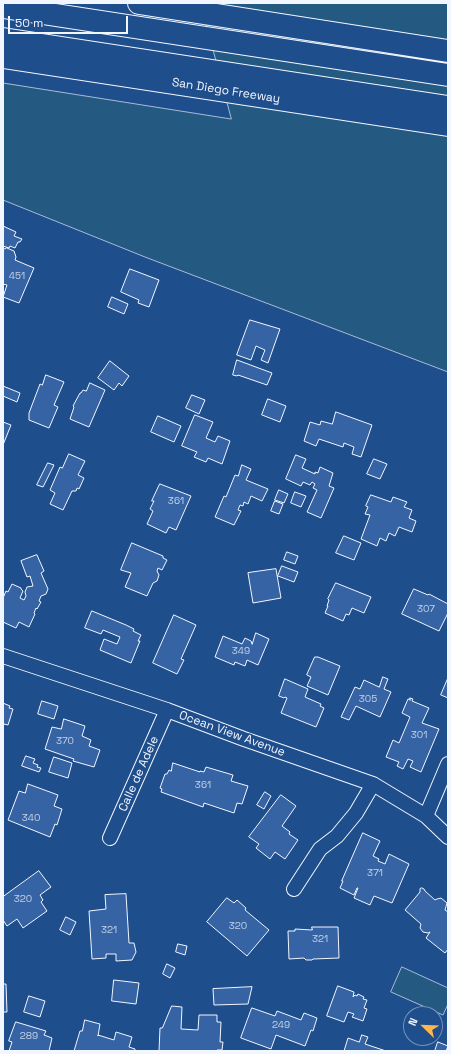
<!DOCTYPE html>
<html>
<head>
<meta charset="utf-8">
<style>
	body { margin:0 }
	#map { position:relative; width:451px; height:1054px; overflow:hidden; background:#1f4e8c; font-family:"Space Grotesk",sans-serif }
	canvas { display:block }
	.frame { position:absolute; inset:0; border:4px solid #f2f6ff; pointer-events:none }
	.north { position:absolute; left:403px; top:1006px; width:40px; height:40px; box-sizing:border-box; background:#1f4e8c; border:1px solid #7391ba; border-radius:50%; rotate:293deg; font-size:11px; font-weight:700; line-height:16px; text-align:center; color:#f2f6ff }
	.north::after { content:''; display:block; margin:auto; width:14px; height:18px; background:#ffb74d; clip-path:polygon(50% 0,100% 100%,50% 72%,0 100%) }
	.scale { position:absolute; left:8px; top:16px; width:120px; height:18px; box-sizing:border-box; border:2px solid #f2f6ff; border-top:0; padding-left:5px; font-size:12px; line-height:14px; white-space:nowrap; color:#f2f6ff; -webkit-text-stroke:3px #1f4e8c; paint-order:stroke }
</style>
</head>
<body>
<div id="map">
<canvas width="451" height="1054"></canvas>
<div class="frame"></div>
<div class="north">N</div>
<div class="scale">50 m</div>
</div>
<script>
const ctx = document.querySelector('canvas').getContext('2d');
ctx.lineJoin = 'round';
function fillPath(path, color) {
  ctx.fillStyle = color;
  ctx.fill(path, 'evenodd');
}
function trace(path, color, width, dash) {
  ctx.strokeStyle = color;
  ctx.lineWidth = width;
  ctx.lineCap = dash ? 'butt' : 'round';
  ctx.setLineDash(dash || []);
  ctx.stroke(path);
}
function drawText(font, color, halo, rows, align = 'center') {
  ctx.font = font + ' "Space Grotesk",sans-serif';
  ctx.lineWidth = 3;
  ctx.setLineDash([]);
  ctx.textBaseline = 'middle';
  ctx.strokeStyle = halo;
  ctx.fillStyle = color;
  for (const [text, x, y, turn = 0] of rows) {
    ctx.save();
    ctx.translate(x, y);
    ctx.rotate((+turn || 0) * Math.PI / 180);
    ctx.textAlign = isNaN(turn) ? turn : align;
    if (halo) ctx.strokeText(text, 0, 0);
    ctx.fillText(text, 0, 0);
    ctx.restore();
  }
}
const green = new Path2D(`
	M201 3H448V372L145 257 3 200V83L231 119Z
	M402 967 448 988V1004L443 1015 391 992Z`);
const building = new Path2D(`
	M3 226 16 232 14 236 22 239 20 242H18L15 248 10 246 9 248 3 246Z
	M7 248 14 251 16 257 15 260 34 268 19 303 3 297 7 285 3 284V250Z
	M130 269 159 280 149 307 138 303 139 300 121 292Z
	M112 297 128 304 124 314 108 307Z
	M250 320 280 329 268 363 261 360 265 350 256 346 251 360 237 355Z
	M237 360 272 373 267 385 238 375 237 376 233 375Z
	M110 361 129 376 122 386 119 383 114 390 98 378Z
	M46 375 64 382 54 405 58 407 49 428 29 420V413L40 384 42 385Z
	M90 383 105 390 89 427 70 419 74 407 73 406 80 393H81L83 390 86 391Z
	M3 386 20 393 17 402 3 396Z
	M192 395 205 400 199 414 186 408Z
	M268 399 286 406 280 422 262 415Z
	M336 412 372 425 361 457 352 454 354 447 344 443 343 447 319 439 316 446 304 441 310 422 320 425 321 421 332 424Z
	M195 415 213 422 206 438 215 442 218 436 230 441 222 464 208 458 206 462 194 457 197 452 182 446Z
	M158 416 181 426 174 442 151 432Z
	M3 422 11 425 3 445Z
	M69 454 85 461 78 475 84 478 79 489 77 488 76 491H72L63 510 50 504 55 493 50 490 60 467 62 468Z
	M296 455 306 459 302 468 315 474V472L318 473 320 467 333 473 329 486 334 488 321 518 307 512 317 490 313 488 315 484 312 482 310 485 303 482 301 486 286 479Z
	M374 459 387 464 380 479 367 474Z
	M48 463 54 465 43 487 37 485Z
	M242 465 251 469 246 480 268 489 262 501 251 496 248 504 244 502 243 506 240 505 238 510 241 511 234 525 215 517 224 496 226 497 235 475 238 476Z
	M160 484 191 496 176 530 169 527 166 533 147 524 153 511 150 509 154 501H152Z
	M279 490 288 494 284 503 275 500Z
	M295 492 306 496 301 507 291 503Z
	M371 495 391 502 393 497 407 502 404 507 412 510 409 518 416 521 412 532 399 527 395 536 389 533 386 541 380 538 377 546 361 539 370 515 365 514 368 507 366 506Z
	M275 501 283 504 279 514 271 511Z
	M344 536 361 543 354 560 336 553Z
	M132 543 163 556V558L167 560 162 570 158 568 157 571 159 575 157 581 153 583 147 596 125 587 131 573 121 570Z
	M287 552 298 556 295 564 284 560Z
	M37 555 44 571 41 573 48 589 46 594 41 596 39 601 41 602 37 609 36 608 34 613 35 614 29 627 19 622 16 628 3 622V598L6 591 8 592 12 584 21 588V589L23 591 20 598 24 600 26 596 25 592 27 587 33 586 30 576 27 577 21 561Z
	M282 566 298 572 294 582 278 576Z
	M276 569 281 598 253 603 248 573Z
	M336 583 371 597 364 613 352 608 349 615 346 614 343 621 325 613 328 606H327L329 600 328 599Z
	M414 589 428 595 429 594 448 604V613L439 631 402 614Z
	M92 611 126 625 134 629 133 631 141 635 138 641H140L131 663 100 650 104 639 117 644 120 637 103 630 101 634 85 628Z
	M174 615 196 625 181 659 184 660 177 674 153 663Z
	M256 633 269 639 258 665 247 660 245 666 235 662 234 665 215 657 223 636 242 644 245 638 251 641 252 644Z
	M315 657H318L340 666 328 695 307 686 311 677 307 675Z
	M383 677 388 679 384 689 391 692 380 717 356 706 349 720 341 717 355 687 360 689 364 680 379 687Z
	M448 678V698L441 695Z
	M285 679 308 689 305 697 321 704 320 706 324 708 316 727 281 713 287 698 285 697 284 698 279 696Z
	M410 698 413 699 412 701 429 708 422 723 439 729 421 772 410 767 413 761 408 759 403 769 397 766 399 762 386 757 393 740 399 743 410 717 402 713 408 699 410 700Z
	M42 701 58 706 54 719 38 714Z
	M3 703 10 706 9 708 13 709 8 725 4 724 3 726Z
	M64 719 85 726 82 736 91 740 89 746 100 750 94 767 73 761 74 759 45 749 52 727 61 729Z
	M26 756 35 759 33 763 38 765 37 767 41 768 39 772 22 766Z
	M54 757 72 763 68 778 49 772Z
	M173 763 200 772V771L204 772 206 767 233 775 231 781 248 786 242 804 237 803 234 813 204 803 203 807 161 792 162 789 160 788 165 774H167L169 770 171 771Z
	M28 784 58 795 54 806 62 809 57 825 55 824 50 837 8 820 19 791 25 793Z
	M265 792 271 796 264 809 257 805Z
	M281 795 296 806 282 826 290 832 289 834 298 840 285 859 275 852 270 859 256 848 259 844 249 837Z
	M363 833 380 841 373 856 379 859 378 861 385 864 389 854 409 864 392 903 374 896 370 905 354 898 358 888H357L354 895 340 888 343 881H342Z
	M39 871 51 887 40 895 43 900 41 902 47 911 23 928 17 919 7 926 3 920V897Z
	M422 888 424 889 425 891 435 900 437 899 441 898 447 903 445 910 448 912V949L445 953 426 938 430 932 428 933 423 932 420 928 421 924 405 910 420 892V889Z
	M126 894 129 943H134L136 952 132 960 116 961V954H106V958L92 959 89 911 106 909 105 895Z
	M227 898 234 903 237 900 246 908 245 910 269 930 247 956 207 922Z
	M66 917 76 922 70 935 60 930Z
	M312 927H338L339 958 313 959 312 960H306L304 958 289 959 288 931H295V929L312 930Z
	M178 944 187 946 185 955 176 952Z
	M167 964 175 968 170 978 163 974Z
	M114 980 139 983 136 1004 112 1001Z
	M3 984H6L7 1012H3Z
	M338 986 354 992 353 997 355 995 357 996 358 994 364 997 363 999 367 1000 364 1008 367 1009 363 1021 352 1017 354 1014 348 1012 344 1022 327 1016Z
	M252 987 248 1004 214 1005 213 989Z
	M29 996 45 1001 40 1017 24 1012Z
	M172 1006 182 1007 181 1029 198 1030 199 1015H217V1022H221L220 1042H223L222 1050H217L216 1051H159L160 1028H162Z
	M252 1008 275 1016 277 1011 301 1020 304 1013 317 1018 313 1031 311 1030 305 1046 276 1035 271 1049 241 1038Z
	M85 1020 100 1024 98 1036V1035L114 1040 116 1032 132 1037 129 1047 135 1049V1051H74L80 1031H82Z
	M16 1022 46 1031 44 1035 52 1038 49 1051H9L12 1042 9 1041Z
	M362 1035 368 1037 365 1044 386 1051H344L348 1038 359 1042Z
	M438 1042 448 1046 446 1051H435Z`);
const minor = new Path2D(`
	M3 656 167 710 244 739 373 784 426 816 448 837
	M426 816 448 764
	M110 838 167 710
	M294 889 320 849 337 836 356 813 373 784`);
const motorway = new Path2D(`
	M139 3 448 51
	M3 7 448 75
	M3 39 448 107
	M3 57 448 125`);
const numberNames = [
	["451",17,276],
	["361",176,501],
	["307",426,609],
	["349",241,651],
	["305",368,699],
	["301",419,735],
	["370",65,741],
	["361",203,785],
	["340",31,818],
	["371",375,873],
	["320",23,899],
	["320",238,926],
	["321",109,930],
	["321",320,939],
	["249",281,1025],
	["289",29,1036]
];
const streetNames = [
	["San Diego Freeway",226,91,9],
	["Ocean View Avenue",232,734,20],
	["Calle de Adele",139,774,-66]
];
fillPath(green, '#245a82');
trace(green, '#a8bbd7', 1);
fillPath(building, '#3563a3');
trace(building, '#f2f6ff', 1);
trace(minor, '#f2f6ff', 16);
trace(motorway, '#f2f6ff', 24);
trace(minor, '#1f4e8c', 14);
trace(motorway, '#1f4e8c', 22);
drawText('10px', '#c3d1e8', null, numberNames);
drawText('12px', '#f2f6ff', '#1f4e8c', streetNames);
</script>
</body>
</html>
